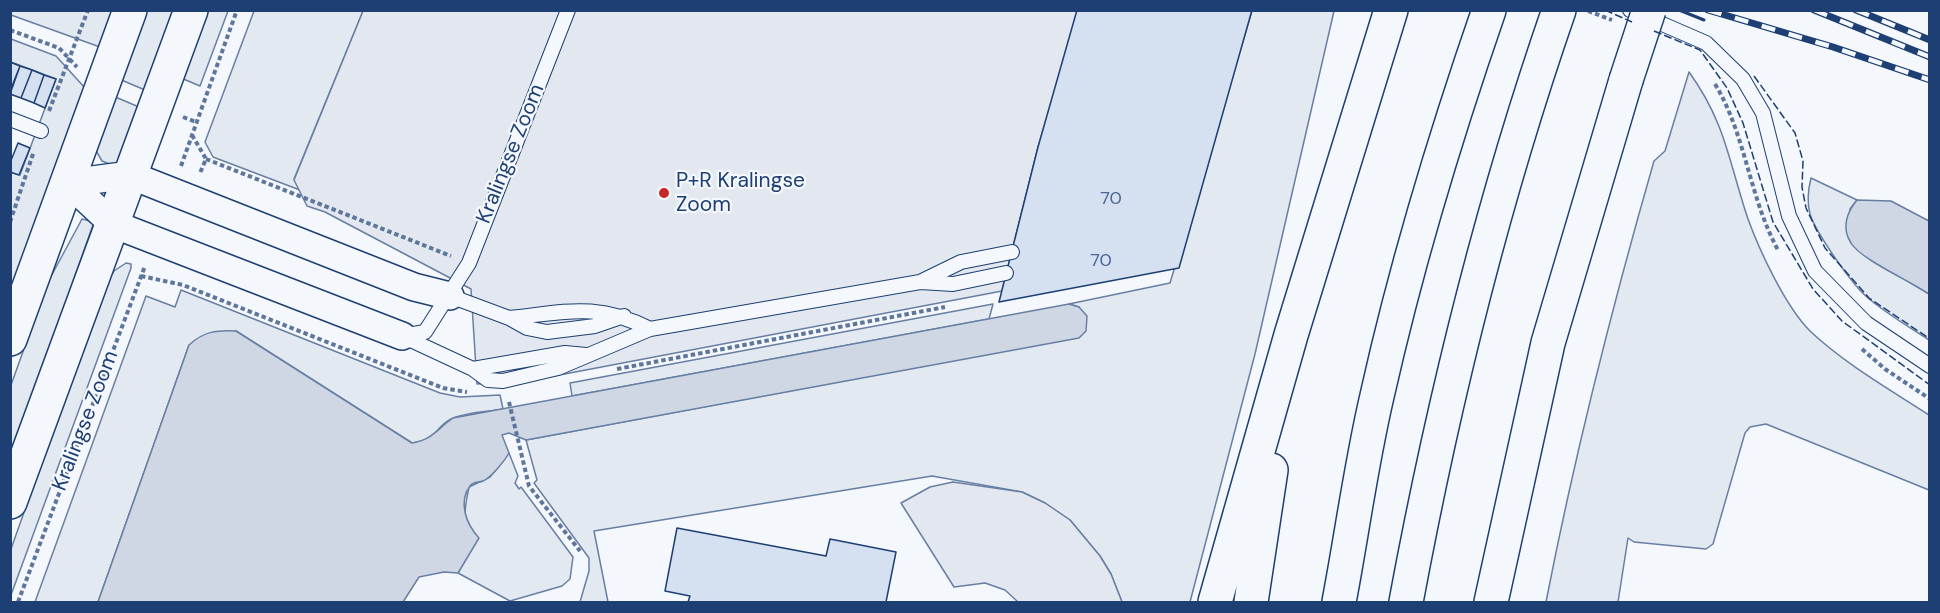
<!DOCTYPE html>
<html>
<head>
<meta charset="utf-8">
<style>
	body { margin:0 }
	#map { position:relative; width:1940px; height:613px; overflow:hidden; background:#f4f7fb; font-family:"DM Sans",sans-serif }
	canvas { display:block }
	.frame { position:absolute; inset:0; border:12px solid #1d3f73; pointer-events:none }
</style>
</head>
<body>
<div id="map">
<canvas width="1940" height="613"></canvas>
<div class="frame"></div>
</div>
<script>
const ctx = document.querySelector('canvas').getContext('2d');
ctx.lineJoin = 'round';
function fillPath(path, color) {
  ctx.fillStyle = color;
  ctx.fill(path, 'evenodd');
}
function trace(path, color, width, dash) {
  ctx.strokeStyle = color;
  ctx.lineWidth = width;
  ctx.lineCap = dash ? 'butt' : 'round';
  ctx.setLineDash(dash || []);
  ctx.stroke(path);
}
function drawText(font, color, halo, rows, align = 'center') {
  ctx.font = font + ' "DM Sans",sans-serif';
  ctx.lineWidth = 4.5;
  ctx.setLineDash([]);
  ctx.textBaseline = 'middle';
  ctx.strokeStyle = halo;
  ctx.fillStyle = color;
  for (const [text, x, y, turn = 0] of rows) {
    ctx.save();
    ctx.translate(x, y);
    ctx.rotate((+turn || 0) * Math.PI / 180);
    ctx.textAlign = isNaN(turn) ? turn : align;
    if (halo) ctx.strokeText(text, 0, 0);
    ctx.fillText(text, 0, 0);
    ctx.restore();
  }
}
const green = new Path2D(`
	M10 11H114L100 47 11 15Z
	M144 11H174L145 90 119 79Z
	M198 11H228L200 86 174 75Z
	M254 11H363L294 179 313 195 213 157 205 142Z
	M1252 11H1334L1255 354 1190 602H1122L1111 574 1100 556 1070 520 1045 503 1022 492 932 476 594 531 608 602H580L589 571V558L534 483 537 480 526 440 1079 337V307L1069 304 1170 283Z
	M11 39 56 56 85 88 11 290V172L20 175 56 79 11 62Z
	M1689 72C1726 123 1729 163 1748 219 1760 252 1786 307 1810 331 1845 364 1889 389 1929 415V490L1766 424 1750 427 1745 433 1713 544 1706 549 1634 542 1628 538 1618 602H1546C1575 453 1612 307 1654 161L1665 151Z
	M113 96 139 107 117 167 102 161 95 149Z
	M1811 178 1857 200 1850 209 1851 243 1871 259 1929 294V340C1909 327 1887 314 1868 298 1853 286 1816 233 1810 214 1807 203 1808 190 1811 178Z
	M82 219 94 222 11 458V385L48 282Z
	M126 263 131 264V268L11 595V549L105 284 114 271Z
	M181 290 440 393 460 397 500 395 503 409C488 412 466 412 451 419 434 428 438 440 412 443L236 331 189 345 98 602H35L146 296 175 307Z
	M993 304 989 319 572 396 570 383Z
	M509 453 518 476 515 483 519 489 521 487 524 491 573 557 570 579 562 586 510 601 458 573 478 538C461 519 464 511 469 487L490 477Z`);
const parking = new Path2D(`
	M363 11H1079L1038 147 1002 291 533 380 477 384 471 289 325 212 307 206 294 180Z
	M953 482 1022 492 1045 503 1070 520 1100 556 1111 574 1122 602H1018L1005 590 985 583 954 587 901 503 930 487Z`);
const water = new Path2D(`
	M1857 200 1891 201 1929 221V294C1912 282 1860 259 1851 243 1841 228 1847 212 1857 200Z
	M1069 304 1079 307 1087 316 1086 331 1079 338 526 440 509 433 502 435 509 453C505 460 491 478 483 481 478 483 474 481 470 486 458 502 466 524 479 538L458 573 444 572 419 577 403 602H98L189 345C204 331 217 330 236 331L412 443C432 440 437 429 453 418Z`);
const building = new Path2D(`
	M1077 10H1252L1179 268 999 302 1038 147Z
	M10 62 20 66 10 91Z
	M20 66 32 70 21 98 10 94Z
	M32 70 44 75 34 103 21 98Z
	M44 75 56 79 45 108 34 103Z
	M18 143 30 148 19 175 10 172V163Z
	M677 528 826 556 830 539 896 552 886 602H688L690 596 665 591Z`);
const path = new Path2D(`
	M1588 11 1612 20
	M10 30 59 48 77 67
	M1715 84C1746 135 1749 197 1778 250
	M49 111 88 10
	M183 117 196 122
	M192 135 206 159 200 173
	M206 159 451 256
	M181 166 237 10
	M10 222 34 151
	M141 276 183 285 443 388 467 392
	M1862 349 1885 369 1930 399
	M617 369 945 307
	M509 402 529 486 580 551
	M18 602 145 266`);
const lane = new Path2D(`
	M1630 10 1706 43 1743 79 1763 113 1789 216 1815 271 1866 323 1930 366
	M10 119 41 131
	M922 281 961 262 1012 252
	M450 296 509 318 527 328 547 332 595 326 624 316
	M509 318C566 312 597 302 650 329
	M402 336 473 369 488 380 503 381 558 368 650 329 920 282 953 284 1006 273
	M402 336 425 332 469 263 568 10
	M473 369 565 353 586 355`);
const street = new Path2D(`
	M69 183 130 175 414 287 450 296
	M69 183 113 224 402 336`);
const secondary = new Path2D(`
	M10 339 130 10
	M10 502 191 10`);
const highway = new Path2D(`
	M1215 602 1291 335 1391 10
	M1251 602 1271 470
	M1339 602C1352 534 1361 464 1377 396 1406 266 1445 137 1489 10
	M1406 602C1443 403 1492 203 1559 10
	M1491 602 1548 343 1626 80`);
const rail = new Path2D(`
	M1708 10 1833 47 1930 80
	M1814 10 1930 57
	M1856 10 1930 40`);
const highwayBridge = new Path2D(`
	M1626 80 1649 10`);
const fence = new Path2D(`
	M1605 10 1632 22
	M1654 31 1700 50 1727 88 1743 123 1773 222 1813 289 1842 321 1930 385
	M1754 76 1795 133 1803 161 1802 187 1806 208 1825 248 1869 298 1930 339`);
const wall = new Path2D(`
	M1679 10 1704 20`);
const markers = [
	[664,193,6,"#c62828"]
];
const numberNames = [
	["70",1111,199],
	["70",1101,261]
];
const streetNames = [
	["Kralingse Zoom",511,154,-68],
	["Kralingse Zoom",86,421,-69]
];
const poiNames = [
	["P+R Kralingse",676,181],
	["Zoom",676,205]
];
fillPath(green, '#e3e9f0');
trace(green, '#687fa3', 1.5);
fillPath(parking, '#e3e8f0');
trace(parking, '#687fa3', 1.5);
fillPath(water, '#cfd7e4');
trace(water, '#687fa3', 1.5);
fillPath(building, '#d5e0f0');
trace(building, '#1d3f73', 1.5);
trace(lane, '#1d3f73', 16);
trace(street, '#1d3f73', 30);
trace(secondary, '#1d3f73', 36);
trace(highway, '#1d3f73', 36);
trace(path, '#5e769c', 4, [4.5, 3]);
trace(lane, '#f4f7fb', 14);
trace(street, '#f4f7fb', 27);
trace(secondary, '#f4f7fb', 33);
trace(highway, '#f4f7fb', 33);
trace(rail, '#1d3f73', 7);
trace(rail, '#f4f7fb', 4.5, [14]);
trace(highwayBridge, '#1d3f73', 36, []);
trace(highwayBridge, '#f4f7fb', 33);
trace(fence, '#1d3f73', 1.5, [8, 3]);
trace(wall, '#1d3f73', 3);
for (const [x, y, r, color] of markers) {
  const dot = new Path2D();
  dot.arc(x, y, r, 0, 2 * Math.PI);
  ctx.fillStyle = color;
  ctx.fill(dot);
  trace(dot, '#f4f7fb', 2);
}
drawText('18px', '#4b6792', null, numberNames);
drawText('21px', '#1d3f73', '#f4f7fb', streetNames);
drawText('21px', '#1d3f73', '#f4f7fb', poiNames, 'left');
</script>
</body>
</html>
